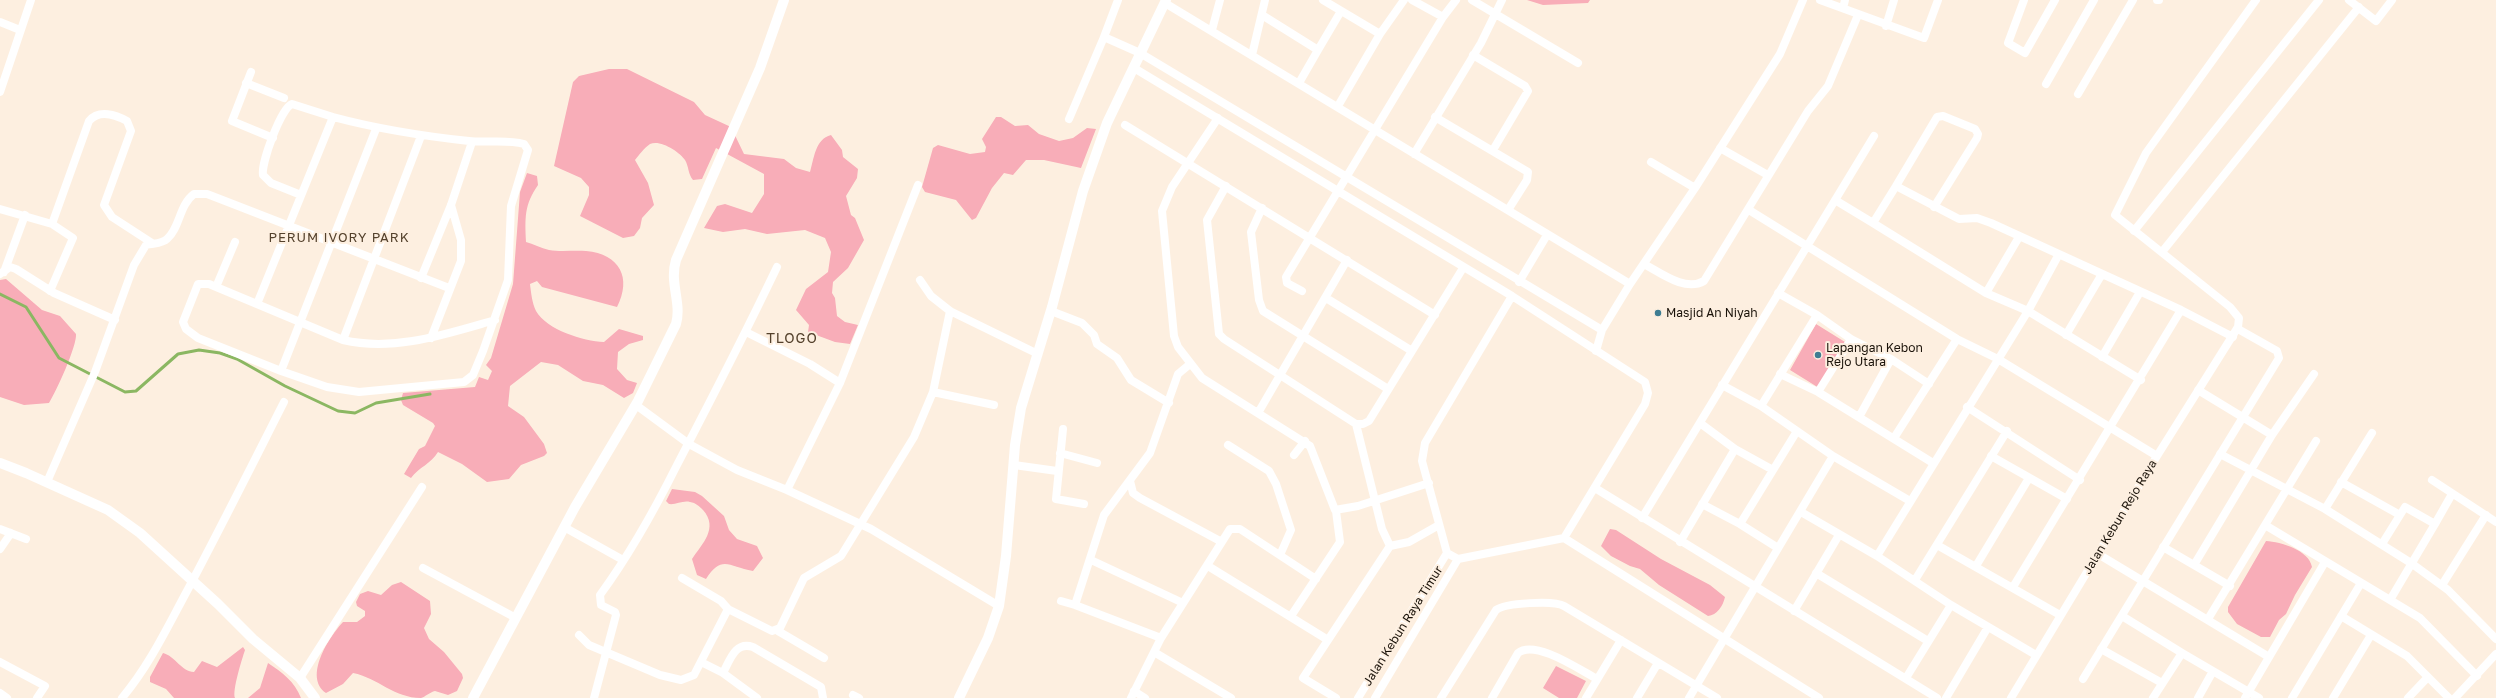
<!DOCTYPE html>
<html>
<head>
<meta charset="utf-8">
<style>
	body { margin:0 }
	canvas { display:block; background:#fdefe0 }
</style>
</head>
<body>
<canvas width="2496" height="698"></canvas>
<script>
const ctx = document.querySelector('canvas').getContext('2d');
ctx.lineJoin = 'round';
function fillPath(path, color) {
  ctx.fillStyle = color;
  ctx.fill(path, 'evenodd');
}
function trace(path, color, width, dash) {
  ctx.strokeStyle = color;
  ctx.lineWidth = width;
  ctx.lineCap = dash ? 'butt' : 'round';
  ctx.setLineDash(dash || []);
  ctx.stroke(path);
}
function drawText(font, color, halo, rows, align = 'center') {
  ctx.font = font + ' "Golos Text",sans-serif';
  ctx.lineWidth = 4;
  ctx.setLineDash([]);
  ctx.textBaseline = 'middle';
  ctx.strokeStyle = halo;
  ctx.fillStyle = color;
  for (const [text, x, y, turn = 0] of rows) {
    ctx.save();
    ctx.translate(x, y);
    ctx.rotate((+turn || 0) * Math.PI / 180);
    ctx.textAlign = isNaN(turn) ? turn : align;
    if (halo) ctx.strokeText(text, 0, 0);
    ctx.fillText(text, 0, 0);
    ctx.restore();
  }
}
const green = new Path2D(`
	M1527 0H1590L1588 3 1543 5Z
	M609 69H627L694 102 705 115 731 127 744 154 784 159 796 168 810 172C814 159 815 139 831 135L842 150 843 157 858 169 857 178 846 196 851 215 855 218 864 240 848 268 833 282 832 293 835 298 837 316 845 322 858 325 850 344 835 342 808 332 809 325 796 310 806 289 828 272 831 252 825 238 805 230 767 234 745 229 723 232 704 228 717 206 725 204 752 213 764 194V174L716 148 702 179 693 180C688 174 689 167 685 160 680 152 660 139 650 144 644 148 639 155 635 160L648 183 654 205 642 218 640 228 634 236 623 238 580 216 589 195V187L581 178 554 166 556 157 573 82 579 76Z
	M996 117H1001L1015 126 1028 125 1039 134 1059 141 1073 138 1087 128 1096 129 1081 168 1044 160H1026L1013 175 1004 173 992 188 976 218 972 220 956 200 925 192 922 187 933 148 938 145 970 154 985 152 986 147 982 139Z
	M527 173 537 176 538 185C524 205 525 218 526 242 533 244 541 248 549 250 561 252 574 250 586 251 620 254 632 278 617 307L542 287 537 281 530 284C531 292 532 303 536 311 547 330 583 341 604 342L619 329 643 336V340L629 344 618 352 617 369 627 380 637 383 633 393 624 398 603 385 583 381 558 365 541 362 510 386 508 406 524 417 544 444 547 453 544 456 521 465 509 479 487 482 462 464 438 452C431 464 419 467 411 478L404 474 419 449 425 446 435 426 433 423 403 405 401 400 403 393 475 387 479 377 488 380 492 371 486 365 491 358 513 284 520 192Z
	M6 279 42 310 60 316 76 334C77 346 56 392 49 403L24 405 0 397V280Z
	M1816 324 1845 342 1819 388 1790 370Z
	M672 489 695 492 702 496 724 516 729 530 737 539 757 546 763 558 753 571C729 567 722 554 706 579L697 575 692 559C702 544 719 528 703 510 699 506 696 503 690 502 683 500 676 505 669 504L666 501Z
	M1610 529 1616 530 1661 559 1710 585 1725 597C1723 606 1717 615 1708 616L1659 585 1640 569 1630 566 1611 556 1601 546Z
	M2266 541C2281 542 2309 550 2312 567L2295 595 2286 614 2279 620 2270 637H2261L2237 624 2228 612V607Z
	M401 582 430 601 431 614 424 628 429 639 444 652 462 674 463 678 457 691 448 695 435 691C430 692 425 697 421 698 394 698 378 678 353 673L343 684 326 693C303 677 329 637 343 622H357L365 616V611L357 606 356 602 360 594 368 591 381 595 392 585Z
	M243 647 245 650C242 659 232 691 235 698H174L166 689 150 682V677L163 653C175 656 182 672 194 672L202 661 217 667Z
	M268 663C283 673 294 681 301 698H248L260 688Z
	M1556 666 1586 681 1577 698H1559L1543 688Z`);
const stream = new Path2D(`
	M0 294 26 307 59 358 125 392 136 391 178 354 199 350 220 353 237 359 285 386 338 411 355 413 376 403 430 394`);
const minor = new Path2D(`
	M1118 0 1104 37 1140 53 1602 330
	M1323 0 1380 34
	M1412 0 1443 17
	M1472 0 1578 63
	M1820 0 1924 38 1938 0
	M2024 0 2008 43 2025 53 2055 0
	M2157 0H2159
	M2349 0 2376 21 2392 0
	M1165 3 1630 284
	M1843 8 1845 0
	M1262 15 1318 50 1341 11
	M0 22 20 30
	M1886 26 1894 0
	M1212 30 1220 0
	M1252 55 1265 0
	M1473 55 1525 86 1528 91 1493 150
	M1134 68 1512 296 1645 382 1648 393 1645 404 1564 538 1458 559 1447 553 1422 461 1425 443 1512 296
	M251 72 232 121 273 138
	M246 83 284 98
	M1299 83 1318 50
	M2046 84 2094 0
	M0 92 31 0
	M2078 94 2133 0
	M1338 106 1380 34 1404 0
	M1435 117 1528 172 1527 180 1508 210
	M1218 118 1172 187 1162 211 1174 336 1178 347 1202 378 1310 446 1335 510 1358 506 1429 483
	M1069 119 1104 37
	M1125 125 1435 315
	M1720 148 1766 174
	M1414 154 1481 43 1502 0
	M1651 162 1695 188
	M1226 186 1207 220 1219 334 1224 339 1356 424H1363L1369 421 1463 268
	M1896 186 1937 117 1943 116 1975 129 1978 134 1977 138 1934 207
	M301 195 271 183 263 175C261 163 281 108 292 104L333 117
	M1835 200 1873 223 1896 186 1959 219 1977 218 1991 223 2181 310 2233 337
	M1262 208 1251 232 1259 300 1263 311 1388 389
	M0 209 52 224 73 238 50 291
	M1749 210 1957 339 1998 359 2157 456
	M1873 223 1986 293 2028 311 2141 380
	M52 224 89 121C99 109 116 115 127 121L131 131 104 205 112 217 152 243
	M2134 231 2319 0
	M2162 252 2359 7
	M1644 264C1661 273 1685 292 1704 281L1808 111 1828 86 1858 15
	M4 272 25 215
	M0 274 10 267 16 269 54 293 115 320
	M421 278 451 205 472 142
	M920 280 931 296 950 311 1038 354
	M1519 282 1547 235
	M216 287 235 242
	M1302 291 1287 283 1286 277 1443 17 1456 0
	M1778 293 1817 315 1851 339 1891 359 1929 384
	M1986 293 2019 237
	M1326 298 1412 351
	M257 304 333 117C378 129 422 136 469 141 487 143 507 139 524 144L528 150 511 206 508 280 483 351 473 375 464 382 359 392 327 387 281 371 376 129
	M1051 311 1082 323 1094 335 1097 344 1117 358 1131 380 1169 403
	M746 332 810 364 840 383
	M2066 335 2102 274
	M431 338 461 261V240L451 205
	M343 340 421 136
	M1596 351 1602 330 1630 284 1695 188 1780 54 1803 0
	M2102 357 2140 292
	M281 371 198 338 186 329 183 322 198 284H209L343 340C394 352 446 334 495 320
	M1780 374 1818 392 1933 463
	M1722 385 1761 406 1833 456 1910 501
	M2198 390 2272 435
	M933 392 994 405
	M1818 392 1851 339
	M636 405 689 444 737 470 787 490 871 529 999 606
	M1761 406 1817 315
	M1967 407 2080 480
	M1258 413 1347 260
	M1859 417 1891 359
	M1700 423 1735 449 1773 470
	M1356 424 1382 529 1390 546
	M1063 429 1056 499 1084 504
	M1894 438 1957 339
	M1228 445 1269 471 1276 484 1291 530 1280 555
	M1060 453 1097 463
	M2220 454 2325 509 2411 563 2448 590 2496 639
	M1294 455 1305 441
	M1991 456 2067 499
	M1014 465 1057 471
	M2432 480 2496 522
	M1130 481 1133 493 1140 498 1220 541
	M47 482 95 372 134 265 146 245C153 243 162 244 167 239 180 228 179 205 194 194H207L220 199 449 288
	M2341 482 2400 515
	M1595 488 1937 698
	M787 490 840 383 918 185
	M1702 504 1740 524 1778 548
	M2325 509 2372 433
	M1801 512 1877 556 1951 605 2036 655
	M1642 518 1874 136
	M1740 524 1797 431
	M2265 525 2420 618 2477 676
	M564 527 623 560
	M0 529 26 539
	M1564 538 1819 698
	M1680 542 1735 449
	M2382 544 2405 507 2435 524 2452 494
	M1937 545 2060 615
	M2163 547 2230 586
	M0 549 11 533
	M2098 554 2269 657
	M1877 556 2028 311 2059 254
	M1091 560 1183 603
	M2194 565 2272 435 2314 374
	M1208 566 1328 640 1390 546 1409 542 1439 525
	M1976 566 2029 478
	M423 568 516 618
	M1816 573 1928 641
	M682 578 721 601 728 609
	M1915 580 2007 431
	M2442 585 2486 515
	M2013 587 2181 310
	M2390 600 2435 524
	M1061 601 1075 605
	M1794 611 1839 535
	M1291 616 1340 542 1336 511
	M2122 616 2182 653
	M2341 616 2407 656 2449 698
	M2208 619 2316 441
	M778 631 824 658
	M579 635 589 645 660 675 681 680 694 675 728 609 772 631 780 628 804 578 841 556 914 437 933 392 950 311
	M1161 638 1075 605 1104 515 1150 453 1178 374 1190 364
	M1328 640 1303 678 1336 698
	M2101 649 2162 683
	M1154 652 1231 698
	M0 662 45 686 37 698
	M701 662 723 673
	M300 678 422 487
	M1906 678 1951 605
	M2083 679 2279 358 2277 351 2238 329
	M1134 691 1145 698
	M0 693 7 698
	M853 695 859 698
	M122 698C149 666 167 628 187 591 220 529 252 465 284 402
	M594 698 616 615 615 612 601 605 600 595C630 554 654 511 677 465 711 400 745 334 777 267
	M757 698 723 673C730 660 735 641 753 647L821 687 823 698
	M1131 698 1161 638 1230 529H1240L1316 579
	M1358 698 1447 553
	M1375 698 1458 559
	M1441 698 1496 610C1505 603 1554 600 1564 606L1717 698
	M1492 698 1518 653C1535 639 1580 670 1597 679
	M1586 698 1621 640
	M1637 698 1658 663
	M1689 698 1833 456
	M1946 698 1988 627
	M2011 698 2157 456 2238 327 2239 318 2230 307 2115 215 2146 153 2256 0
	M2153 698 2182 653 2259 698
	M2198 698 2213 671
	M2245 698 2325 562
	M2292 698 2361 583
	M2333 698 2371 635
	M2408 698 2427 678
	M2455 698 2496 654`);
const tertiary = new Path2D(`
	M0 463 26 473 108 510 140 533 218 604 253 639 300 678 315 698
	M473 698 575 507 638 401 676 324C682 303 669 283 676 260L760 68 784 0
	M959 698 988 638 999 606 1006 556 1015 445 1021 408 1052 307 1083 191 1107 123 1166 0`);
const markers = [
	[1658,313,4,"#3f7d92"],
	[1818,355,4,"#3f7d92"]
];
const poiNames = [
	["Masjid An Niyah",1666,313],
	["Lapangan Kebon",1826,348],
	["Rejo Utara",1826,362]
];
const streetNames = [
	["Jalan Kebun Rejo Raya",2120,517,-59],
	["Jalan Kebun Raya Timur",1403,626,-58]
];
const neighbourhoodNames = [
	["PERUM IVORY PARK",339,238]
];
const quarterNames = [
	["TLOGO",792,339]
];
fillPath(green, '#f8adb8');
trace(stream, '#8bb762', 3);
trace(minor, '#fff', 8);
trace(tertiary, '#fff', 10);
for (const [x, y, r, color] of markers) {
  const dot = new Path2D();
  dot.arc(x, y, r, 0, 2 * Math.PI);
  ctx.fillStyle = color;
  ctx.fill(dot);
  trace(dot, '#fdefe0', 1.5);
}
drawText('12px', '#1b130a', '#fdefe0', poiNames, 'left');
drawText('12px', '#1b130a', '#fdefe0', streetNames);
ctx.letterSpacing = '1px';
drawText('13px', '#54412c', '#fdefe0', neighbourhoodNames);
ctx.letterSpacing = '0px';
ctx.letterSpacing = '1px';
drawText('14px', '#54412c', '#fdefe0', quarterNames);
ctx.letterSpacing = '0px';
</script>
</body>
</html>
